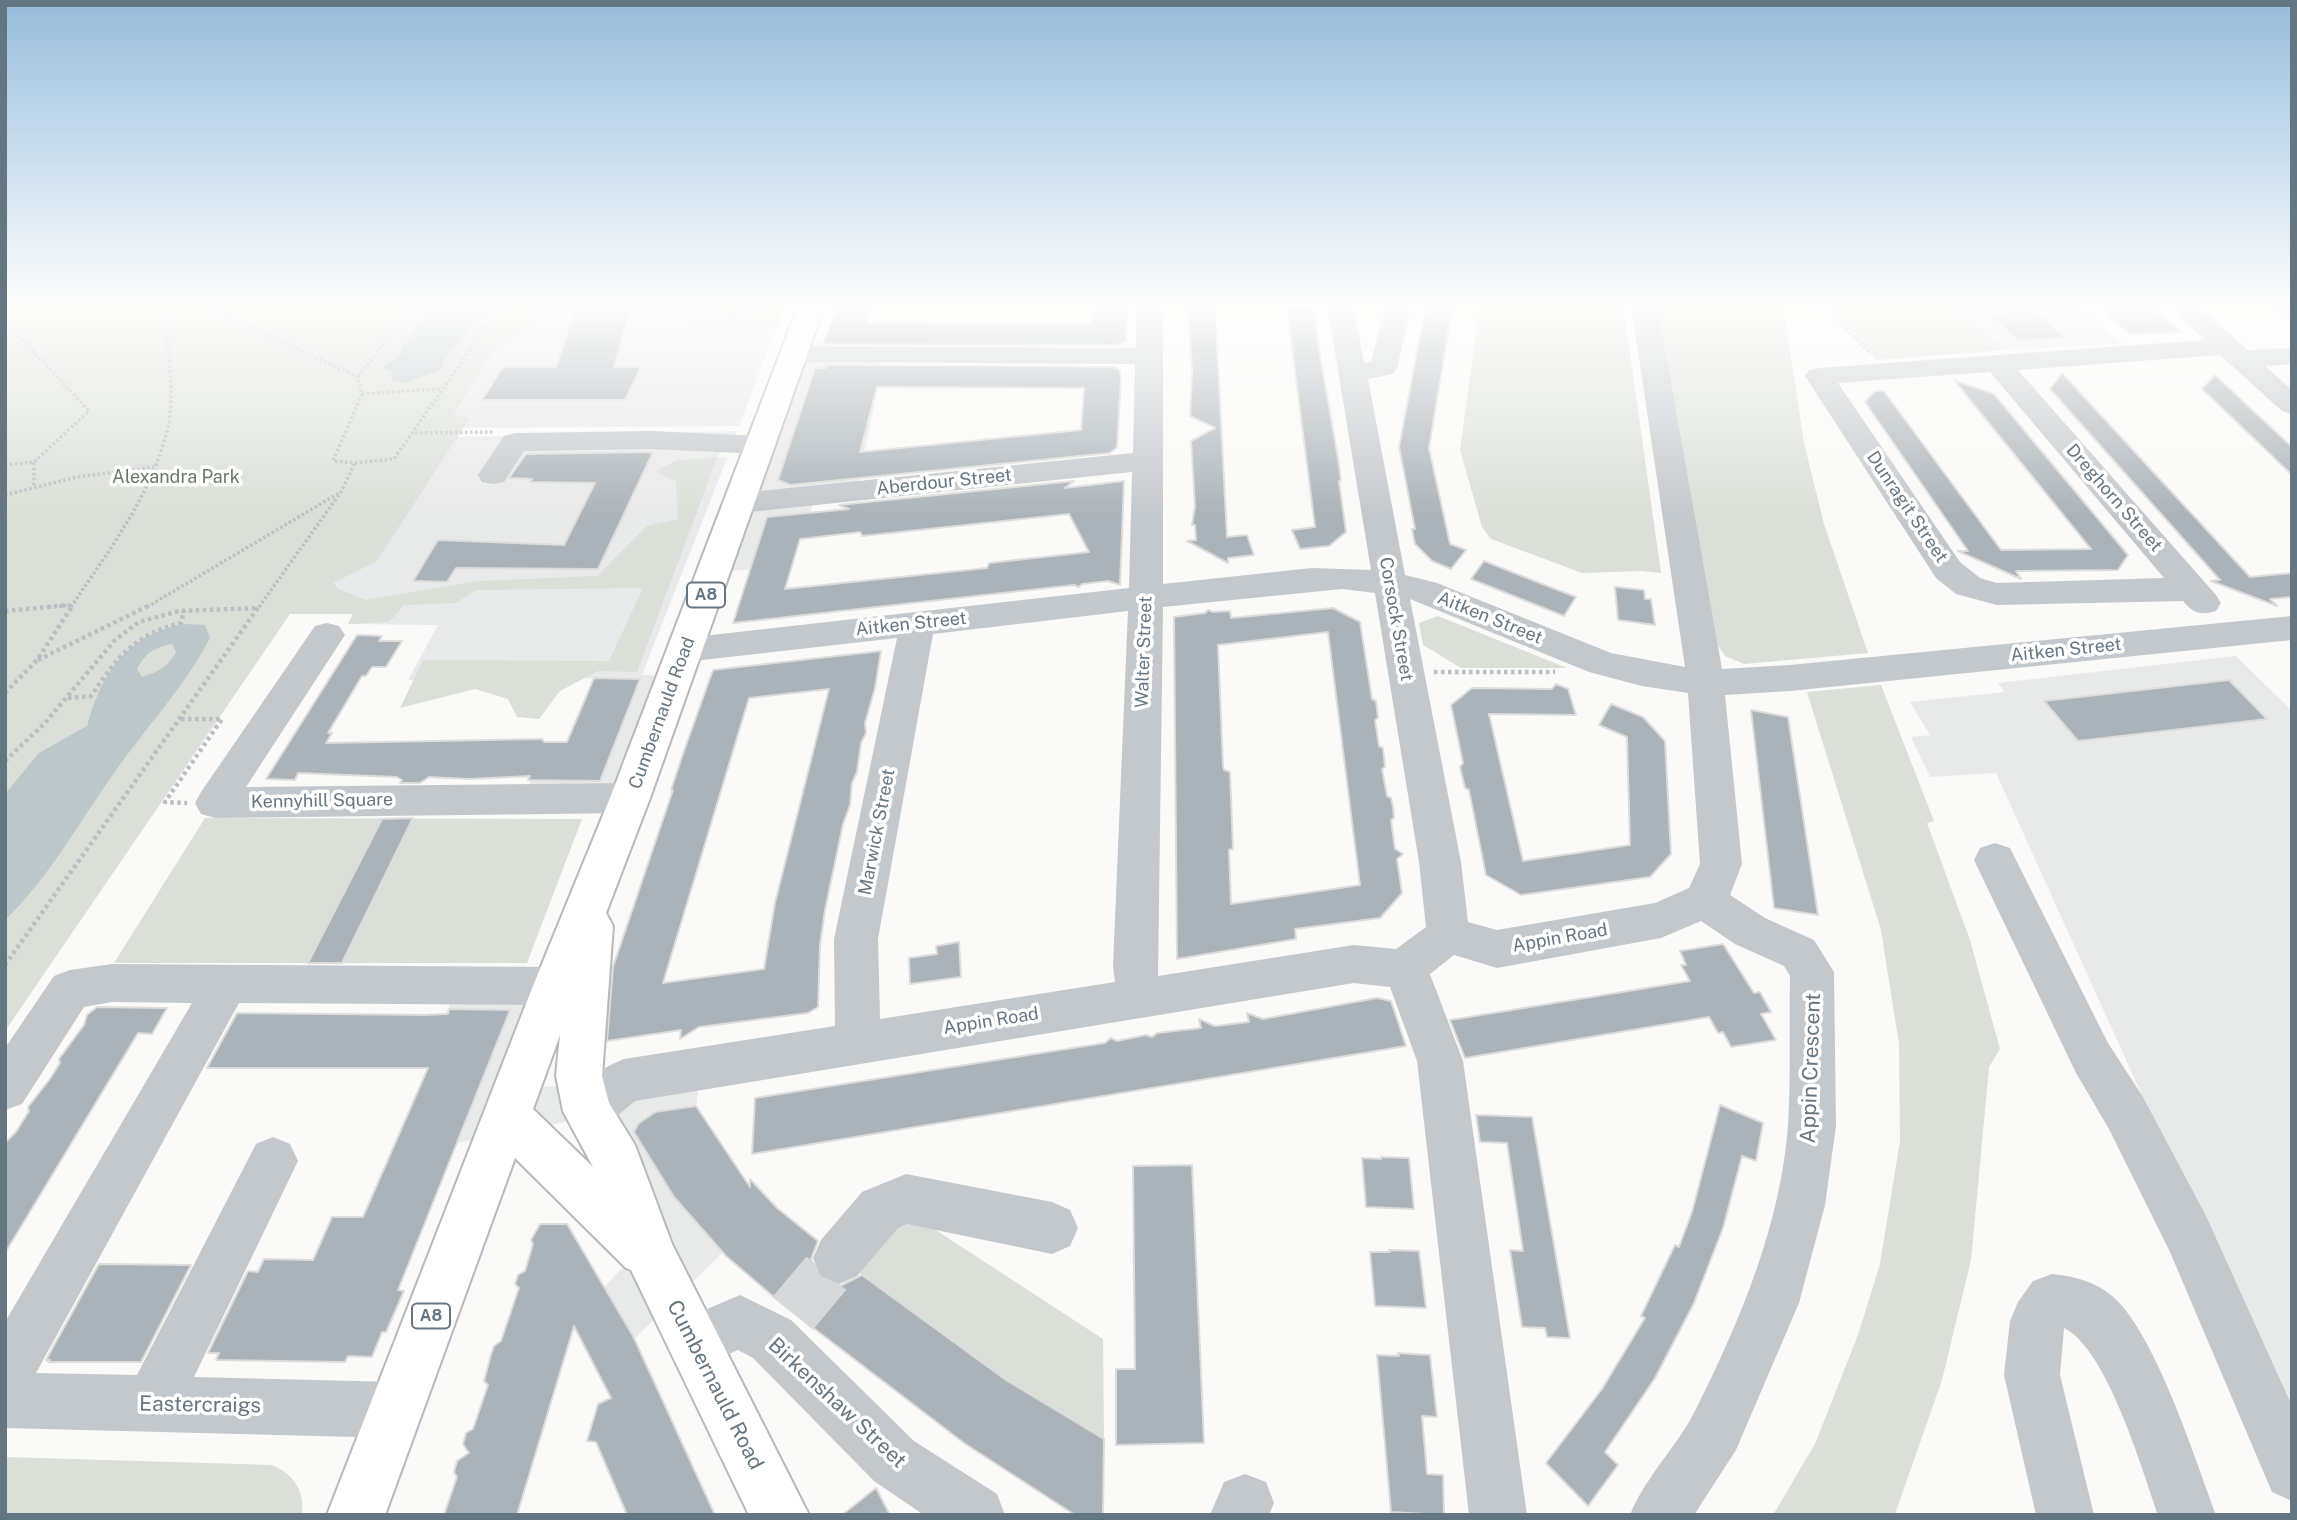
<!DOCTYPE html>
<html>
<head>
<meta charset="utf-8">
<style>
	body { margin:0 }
	#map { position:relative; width:2297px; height:1520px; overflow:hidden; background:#fafaf8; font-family:"Public Sans",sans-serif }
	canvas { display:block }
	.frame { position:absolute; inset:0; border:7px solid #657683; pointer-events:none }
</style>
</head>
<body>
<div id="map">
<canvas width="2297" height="1520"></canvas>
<div class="frame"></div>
</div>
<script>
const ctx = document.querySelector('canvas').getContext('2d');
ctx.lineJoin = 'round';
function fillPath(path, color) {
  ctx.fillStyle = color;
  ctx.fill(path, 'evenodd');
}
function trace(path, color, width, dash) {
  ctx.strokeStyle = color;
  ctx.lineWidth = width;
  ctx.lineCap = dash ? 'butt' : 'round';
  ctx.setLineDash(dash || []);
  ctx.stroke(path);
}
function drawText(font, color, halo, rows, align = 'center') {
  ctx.font = font + ' "Public Sans",sans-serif';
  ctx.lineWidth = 7;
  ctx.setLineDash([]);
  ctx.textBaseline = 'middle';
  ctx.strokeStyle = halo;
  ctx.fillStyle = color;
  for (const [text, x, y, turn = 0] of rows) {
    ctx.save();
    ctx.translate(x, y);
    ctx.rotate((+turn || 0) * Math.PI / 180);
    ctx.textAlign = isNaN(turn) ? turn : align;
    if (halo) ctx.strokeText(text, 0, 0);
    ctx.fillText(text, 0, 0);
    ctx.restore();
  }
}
const built = new Path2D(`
	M546 304H694L688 323H778L739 426 463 428 468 419 454 415 495 348 531 330Z
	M1954 304H2080L2122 344 2004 350Z
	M795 352 877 355 872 377 822 404H875L857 486 815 492 808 525 772 567 714 573Z
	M737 431 735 437 725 440 718 457 727 458 642 675 679 676 634 798H524L537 761 585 759 617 678 408 680 438 625 348 624 353 614H290L325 562 377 561 456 437Z
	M2236 656 2292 711V1426L1996 773 1930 777 1911 737 1930 735 1910 702 2005 692 1998 683Z
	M459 985 558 986 522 1086 620 1088 699 1075 697 1103 675 1131 749 1227 632 1341 590 1302 644 1245 570 1121 421 1150 434 1039Z`);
const green = new Path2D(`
	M5 304H546L531 330 495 348 454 414 469 419 377 561 333 583 339 589 365 600 479 581 597 576 647 526 678 519 676 482 656 471 677 460 717 458 637 672 598 671 560 691 539 719 517 717 508 699 475 689 400 708 423 660 609 661 643 588 476 590 456 603 404 605 389 622 348 624 353 614H290L5 1031Z
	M694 304H786L778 323H688Z
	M1480 304H1623L1661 573 1641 571 1582 573 1491 539 1482 527 1460 450Z
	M1655 304H1783L1804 443 1824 524 1868 653 1744 664 1725 656 1715 641Z
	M1826 304H1954L2004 350 1876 360Z
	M1438 616 1567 668H1461L1423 645 1419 623Z
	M1881 685 1934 821 1927 823 1970 940 2000 1049 1989 1067 1971 1260 1942 1380 1896 1511 1894 1515H1773L1815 1444 1858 1335 1880 1264 1900 1141 1899 1044 1881 930 1807 692Z
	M205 818 582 819 527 963H114Z
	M905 1210 1103 1339 1104 1439 1006 1380 845 1262Z
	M5 1457 272 1465C293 1474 305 1490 302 1515H5Z`);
const water = new Path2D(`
	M432 304H494L486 316 476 317 463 340 444 356 443 365 437 372 403 383 391 380 392 372 382 367 402 354V347L407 343 417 322 424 320Z
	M184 624 205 625 210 638C184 688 146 727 114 773 79 822 49 878 5 920V794L39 753 87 726C102 672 127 635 184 624ZM172 644 176 652C169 666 158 672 142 677L137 669C146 652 154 648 172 644Z`);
const building = new Path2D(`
	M577 304H632L614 367H641L625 400H482L503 367H556Z
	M838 304H871L866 323 1092 324 1095 304H1128L1126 341 1118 345 823 344Z
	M1197 304H1215L1227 537 1247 535 1254 555 1228 558V563L1187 541 1196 540 1195 525H1192L1195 507 1191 441 1215 428 1190 416 1192 373 1188 308Z
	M1426 304H1453L1429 448 1450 544 1466 550 1451 569 1432 561 1415 544 1412 529H1415L1399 447Z
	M2097 304H2150L2181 332 2129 334Z
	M1287 309H1315L1318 343 1338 458 1341 480 1339 481 1346 532 1329 546 1300 549 1292 530 1315 527Z
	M2034 309 2066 338 2018 341 1990 315 2002 314 1999 312Z
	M825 365 1113 367 1120 370 1121 378 1117 447 1110 453 790 485 778 480 815 368H826ZM877 387 1084 388 1081 430 860 452Z
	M2062 373 2250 577 2292 573V597L2270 599 2277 606 2211 581 2220 580 2050 389Z
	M2215 375 2292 447V475L2202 389Z
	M1954 380 1994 394 2128 555 2118 570 2016 571 2021 579 1958 551H1968L1865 402 1875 391H1884L2001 550 2091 549Z
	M653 452 598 569 456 568 447 582 413 581 438 540 564 545 595 483 530 482 532 479 509 478 526 454Z
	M1074 481 1065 488 1124 481 1120 585 1108 581 1082 584 1079 587 1074 585 733 623 767 517 849 509 839 505ZM1069 514 1089 552 989 563 987 568 785 589 800 539 860 532 862 536Z
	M1484 561 1537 582 1576 597 1564 616 1471 579Z
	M1615 587 1644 590 1645 599H1651L1655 625 1618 620Z
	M1333 608 1360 622 1372 699 1376 701 1378 718 1375 720 1379 746 1383 748 1385 767 1382 769 1387 796 1391 798 1393 807 1394 818 1391 820 1395 849 1403 854 1397 859 1402 893 1380 918 1295 929 1296 939 1177 959 1174 617 1205 613 1208 610 1213 612 1230 611 1231 618ZM1328 632 1360 885 1231 904 1229 850 1233 849 1230 772 1224 770 1223 766 1218 645Z
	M357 635 382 636 379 641H402L386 667H372L366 676H362L328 733H332L326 743 542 739 544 742H567L594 678 640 679 600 781 528 780 530 776 469 779 429 777 420 783H400L402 780 397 777 298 773 295 780 266 779Z
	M881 651 875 688 865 723 866 733 861 743 857 772 852 783 850 805 843 824 825 910 820 945 818 1007 808 1013 699 1027 680 1039 681 1030 607 1041 613 967 673 790H671L684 751 713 670ZM829 689 775 903 764 969 663 983 749 698Z
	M2229 680 2267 719 2078 741 2044 701Z
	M1556 684 1568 689 1576 715 1489 714 1523 861 1630 845 1627 737 1599 725 1611 704 1643 717 1665 741 1671 854 1650 877 1521 895 1486 875 1469 790 1465 788 1460 767 1463 763 1451 705 1472 688 1552 689Z
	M1751 710 1788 717 1818 915 1774 908Z
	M413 818 342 963H308L382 819Z
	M959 942 961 977 910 984 909 958 937 954 936 946Z
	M1723 944 1754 993 1760 992 1771 1012 1761 1014 1776 1040 1731 1047 1723 1032 1718 1033 1709 1017 1465 1058 1450 1020 1690 981 1681 965H1686L1680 951Z
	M1377 998 1391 1001 1406 1046 752 1154 755 1098 1105 1043 1111 1038 1117 1041 1146 1035 1152 1037 1157 1033 1201 1028 1199 1019 1215 1026 1249 1022 1247 1013 1263 1019Z
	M97 1007 167 1008 152 1034 138 1033 5 1253V1143L16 1132 29 1111 28 1107 50 1079 60 1063 59 1059 84 1025 87 1015Z
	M449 1009 510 1010 398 1290 404 1291 386 1332H382L372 1357 348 1356 345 1362 216 1360 219 1353H208L248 1271 258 1272 264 1259 313 1260 332 1217H363L428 1068H207L237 1013 425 1015 448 1014Z
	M1720 1105 1763 1123 1756 1161 1742 1156 1723 1228 1694 1303 1655 1378 1605 1452 1618 1465 1588 1506 1546 1463 1602 1389 1645 1318 1641 1316 1675 1245 1679 1247 1692 1212Z
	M696 1106 750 1187V1179L777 1208 818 1241 811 1259 820 1278 840 1286 862 1275 1006 1380 1104 1439 1103 1515H1075L964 1443 782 1304 726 1256 674 1197 634 1132 638 1124 655 1112Z
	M1476 1115 1532 1117 1570 1338 1547 1337 1545 1328 1522 1327 1510 1250 1523 1251 1507 1143 1480 1142Z
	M1381 1157 1409 1158 1414 1209 1366 1207 1362 1158 1381 1159Z
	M1192 1165 1204 1443 1116 1445V1369H1135L1133 1166Z
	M540 1224H567L633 1336 715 1515H627L596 1442 587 1441 598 1404 611 1398 574 1326 517 1515H444L457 1477 454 1472 457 1461 469 1453 463 1444 466 1433 473 1429 488 1385 484 1381 491 1355 494 1346 501 1341 519 1288 515 1284 518 1275 525 1271 533 1244 531 1240Z
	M1389 1250 1419 1251 1426 1308 1375 1306 1370 1252H1390Z
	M99 1264 191 1265 141 1362H48L50 1360H46Z
	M1398 1353 1430 1355 1437 1417 1422 1416 1427 1474 1443 1475 1444 1515 1391 1512 1377 1355 1399 1356Z
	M876 1488 890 1515H842Z`);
const minorTunnel = new Path2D(`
	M793 1313 839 1258`);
const pathFar1 = new Path2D(`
	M202 304 358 377
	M415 304 358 377 362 394 333 461 355 463 394 459 502 304
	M708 304 705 306 708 316H743L758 304
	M1821 304 1869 352
	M5 321 89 411 34 462
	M362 394 441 389
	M415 433 493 432
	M5 465 34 462V486
	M5 495 77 477 154 467
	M49 607 74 605
	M71 607C109 550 155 491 169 422 175 390 167 336 161 304
	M147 607 339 493
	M259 607 341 492 355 463`);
const path = new Path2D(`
	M5 611 69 605
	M38 660 150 605
	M1434 672H1555
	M5 693 37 660 73 605
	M68 698 91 696C117 658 134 634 181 623L184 610
	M181 719H222L165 802 187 803
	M5 761 44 724 115 640 139 622 179 611 259 608
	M5 965 260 605`);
const minor = new Path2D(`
	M1137 304H1163V584L1312 568 1371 570 1327 304H1353L1364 363 1371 362 1386 304H1412L1397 368 1393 374 1368 379 1405 575 1437 583 1611 653 1685 667 1631 304H1657L1722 669 1790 665 2292 616V640L1790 691 1725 695 1742 864 1730 895 1765 918 1814 940 1834 972 1836 1126 1825 1205 1799 1303 1736 1450 1694 1515H1630C1646 1475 1679 1445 1697 1407 1741 1319 1781 1223 1788 1125 1791 1075 1789 1025 1790 976L1784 966 1735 944 1701 921 1661 938 1497 968 1454 955 1430 974 1463 1061 1527 1515H1469L1417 1061 1390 987 1354 983 635 1101 604 1127 587 1134 570 1127 563 1111C574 1086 599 1069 624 1059L835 1026 834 939 897 638 685 662 672 659 667 650 672 641 685 638 1129 588 1132 472 740 513 729 510 724 503 729 496 740 493 1133 453 1135 364 794 362 784 360 780 354 784 348 794 346 1136 348ZM1342 589 1375 593 1419 862 1426 927 1396 949 1354 945 1158 976 1163 607ZM1410 599 1589 672 1642 686 1688 693 1700 864 1689 888 1655 903 1497 930 1468 922 1461 862ZM1128 611 1113 966 1115 982 880 1019 878 939 933 634Z
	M2167 304H2196L2248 350 2292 348V364L2265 366 2292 390V414L2282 411 2220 355 2018 370 2216 595 2221 603 2216 611C2200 616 2193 613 2183 601L1997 605 1956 594 1936 578 1805 376 1809 370 1819 368 2204 340ZM1990 372 2164 578 1997 583 1980 578 1960 562 1838 383Z
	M2273 304H2292V320L2283 318Z
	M651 431 761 436 772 439 776 445 772 451 761 454 651 449 524 451 504 482 493 484 482 482 478 475 504 436 515 433Z
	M327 623 339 626 345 635 246 787 630 783 644 787 650 798 644 809 630 813 215 818 201 814 195 803 201 792 315 626Z
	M1995 843 2010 848 2108 1043 2143 1097 2206 1216 2292 1406V1501L2272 1492 2170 1252 2109 1129 2076 1073 1974 860 1980 848Z
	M112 964 555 967 571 972 577 986 571 1000 555 1005 239 1003 36 1373 137 1375 256 1144 273 1137 290 1144 298 1161 194 1377 395 1382 415 1390 423 1410 415 1430 395 1438 5 1428V1322L192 1003 112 1002 84 1007 22 1104 5 1110V1048L54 976 70 970Z
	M906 1174 1052 1202 1070 1210 1078 1228 1070 1246 1052 1254 907 1224 898 1228 857 1276 839 1284 821 1276 813 1258 821 1240 862 1192Z
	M2052 1274C2074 1276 2094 1281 2112 1296 2154 1330 2196 1461 2216 1515H2158C2142 1469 2107 1349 2064 1328L2060 1375 2094 1515H2036L2004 1375 2010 1321 2018 1302 2033 1281Z
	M740 1295 791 1320 914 1441 997 1494 1005 1515H924L874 1481 753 1358 738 1350 693 1369 674 1361 666 1342 674 1323Z
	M1245 1474 1266 1482 1274 1503 1269 1515H1210L1224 1482Z`);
const major = new Path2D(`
	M799 304H825L650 798 606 913 613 926 602 1076 609 1103 635 1145 672 1244 809 1515H749L631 1270 626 1268 515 1158 385 1515H327L533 986 610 798ZM560 1035 556 1076 563 1111 593 1167 533 1109Z`);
const shields = [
	[706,595,38],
	[431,1316,38]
];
const shieldNames = [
	["A8",706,595],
	["A8",431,1316]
];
const parkNames = [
	["Alexandra Park",176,477]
];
const streetNames = [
	["Aberdour Street",944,482,-6],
	["Dreghorn Street",2114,498,49],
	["Dunragit Street",1907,507,56],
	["Aitken Street",1490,618,22],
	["Corsock Street",1396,619,80],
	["Aitken Street",911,624,-6],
	["Aitken Street",2066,650,-6],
	["Walter Street",1144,652,-88],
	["Cumbernauld Road",662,713,-70],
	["Kennyhill Square",322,801,-1],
	["Marwick Street",877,832,-79],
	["Appin Road",1560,938,-10],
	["Appin Road",991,1021,-9]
];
const nearStreetnames = [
	["Appin Crescent",1811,1068,-88],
	["Cumbernauld Road",715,1385,63],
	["Birkenshaw Street",837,1403,43],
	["Eastercraigs",200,1405,1]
];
fillPath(built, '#e8e9e9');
fillPath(green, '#dadfd7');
fillPath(water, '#bbc7cb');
fillPath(building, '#aab3b9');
trace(building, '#dcdcda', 2);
trace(minorTunnel, '#d5d9db', 52, [52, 25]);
trace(major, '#b5babe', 4);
trace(pathFar1, '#bbbfc2', 3.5, [2.5, 2.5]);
trace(path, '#bbbfc2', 4.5, [3.5, 3.5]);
fillPath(minor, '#c3c8cc');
fillPath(major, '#fff');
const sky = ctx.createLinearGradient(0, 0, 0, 517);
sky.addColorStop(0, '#96bcdc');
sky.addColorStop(0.59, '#fdfdfc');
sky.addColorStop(1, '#fdfdfc00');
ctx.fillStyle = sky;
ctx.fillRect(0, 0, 2297, 517);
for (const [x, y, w] of shields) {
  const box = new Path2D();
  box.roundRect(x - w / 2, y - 12.5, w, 25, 5);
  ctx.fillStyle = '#fff';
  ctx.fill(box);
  trace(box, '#657683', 2);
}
drawText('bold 16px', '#657683', null, shieldNames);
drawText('18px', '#687a64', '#fff', parkNames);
drawText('18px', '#657683', '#fff', streetNames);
drawText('21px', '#657683', '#fff', nearStreetnames);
</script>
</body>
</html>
